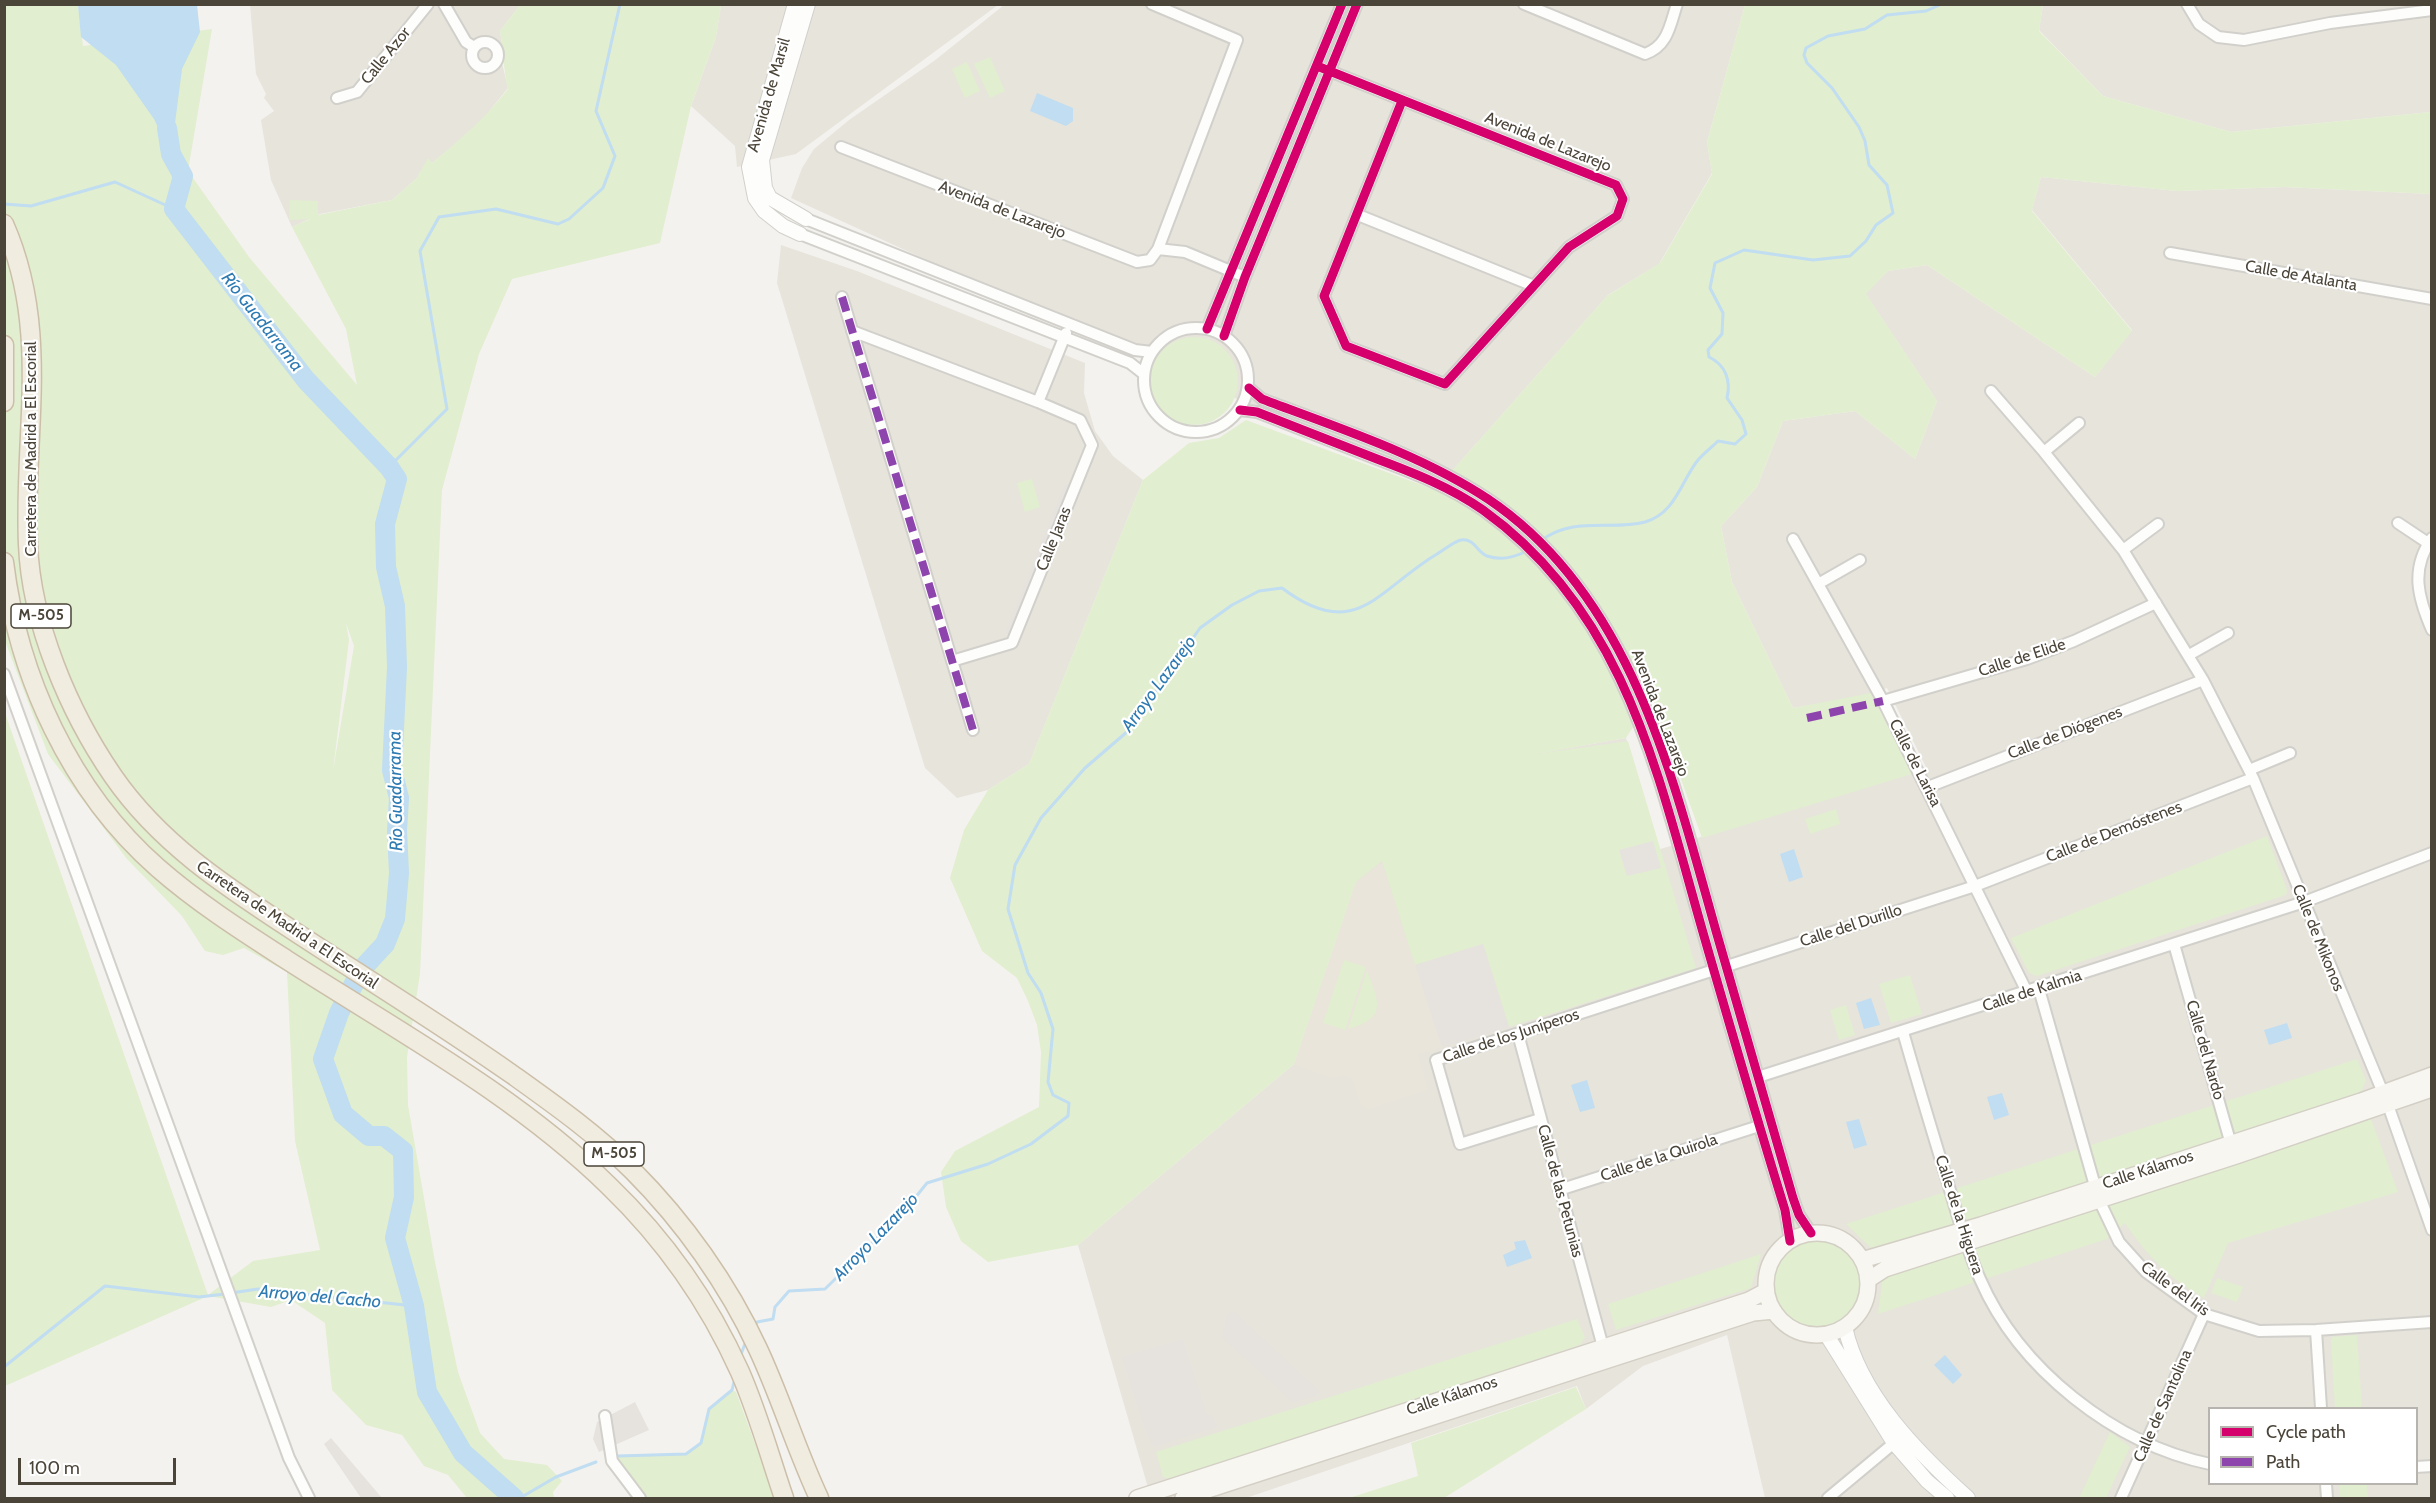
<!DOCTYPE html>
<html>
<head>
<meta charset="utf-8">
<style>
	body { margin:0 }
	#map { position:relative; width:2436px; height:1503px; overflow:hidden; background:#f4f2ee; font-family:Cabin,sans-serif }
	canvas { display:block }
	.frame { position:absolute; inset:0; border:6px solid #4b4439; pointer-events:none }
	.legend { position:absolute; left:2208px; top:1407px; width:210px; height:78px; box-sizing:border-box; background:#fff; border:2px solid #b7b4b0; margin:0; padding:8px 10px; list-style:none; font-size:18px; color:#4b4439 }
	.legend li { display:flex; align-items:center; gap:12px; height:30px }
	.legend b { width:30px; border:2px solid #b7b4b0 }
	.scale { position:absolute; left:18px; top:1458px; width:158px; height:27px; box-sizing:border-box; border:3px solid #4b4439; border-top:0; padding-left:8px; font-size:18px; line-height:21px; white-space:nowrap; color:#4b4439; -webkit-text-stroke:4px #fff; paint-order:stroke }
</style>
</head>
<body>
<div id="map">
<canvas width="2436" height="1503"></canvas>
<div class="frame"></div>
<ul class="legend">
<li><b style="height:8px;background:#d6006c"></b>Cycle path</li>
<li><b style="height:8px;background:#8e44ad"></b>Path</li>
</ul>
<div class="scale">100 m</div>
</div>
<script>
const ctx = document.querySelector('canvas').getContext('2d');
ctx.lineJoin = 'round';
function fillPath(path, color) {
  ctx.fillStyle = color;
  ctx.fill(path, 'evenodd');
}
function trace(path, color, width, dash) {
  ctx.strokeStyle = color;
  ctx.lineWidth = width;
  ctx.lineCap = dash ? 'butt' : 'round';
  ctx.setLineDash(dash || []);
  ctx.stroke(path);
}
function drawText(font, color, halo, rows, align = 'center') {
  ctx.font = font + ' Cabin,sans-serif';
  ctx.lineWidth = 4.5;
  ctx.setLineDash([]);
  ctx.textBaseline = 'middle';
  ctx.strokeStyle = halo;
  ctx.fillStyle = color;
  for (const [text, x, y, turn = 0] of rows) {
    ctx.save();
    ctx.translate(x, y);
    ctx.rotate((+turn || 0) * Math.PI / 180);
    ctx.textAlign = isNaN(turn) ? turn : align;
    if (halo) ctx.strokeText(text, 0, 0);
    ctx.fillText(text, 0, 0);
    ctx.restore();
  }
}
const residential = new Path2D(`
	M250 5H520L500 31 504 56 502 63 508 88 483 119 454 145 432 163 428 159 417 178 392 200 320 214 292 227 271 180 261 120 274 111 264 98 266 94 256 74Z
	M721 5H998L796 154 737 167 735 146 691 106 716 37Z
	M1004 5H1745L1707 142 1712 173 1659 264 1608 295 1444 480 1194 382 791 198 802 168 814 149 849 120 934 61Z
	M2043 5H2431V112L2231 132 2103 96 2039 30Z
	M2041 177 2177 191 2284 187 2431 194V1498H1765L1727 1335 1643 1366 1586 1409 1577 1386 1246 1498H1151L1078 1245 1294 1064 1356 881 1506 759 1626 738 1657 850 1927 769 1887 688 1864 696 1793 708 1732 582 1721 526 1757 487 1783 421 1855 411 1915 459 1937 401 1865 293 1888 271 1927 265 2095 377 2132 330 2032 210ZM2210 1408H2416V1484H2210Z
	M781 245 857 271 1085 363 1084 393 1095 431 1113 456 1143 480 1029 764 988 790 957 798 925 768 777 283Z`);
const education = new Path2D(`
	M1382 862 1442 1047 1418 1054 1428 1089 1369 1109 1360 1104 1352 1078 1344 1075 1332 1078 1294 1064 1356 881Z`);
const green = new Path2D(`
	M5 5H78L83 46 212 29 188 171 249 257 357 385 346 329 292 227 310 219 289 220 290 200 318 201V215L392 200 417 178 428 158 432 163C460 140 486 117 508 89 503 69 504 51 500 31L520 5H721L716 37 691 106 660 243 512 279 479 354 442 490 420 974 407 1057 408 1105 435 1262 458 1372 480 1433 504 1459 547 1465 562 1481 553 1492 554 1498H467L448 1475 424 1466 402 1435 366 1425 332 1390 325 1323 291 1300 271 1307 208 1296 5 1386 4 710 208 1295 253 1261 320 1250 295 1141 287 972 244 948 223 955 205 951 182 916 127 859 48 754 5 641ZM346 623 354 646 333 771 349 640Z
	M1745 5H2043L2039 31 2103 96 2231 132 2431 112V194L2284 187 2177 191 2041 177 2032 211 2132 331 2095 377 1927 265 1888 271 1866 294 1937 401 1915 459 1855 411 1783 421 1757 487 1721 526 1732 582 1793 708 1871 693 1912 774 1702 838 1652 698 1626 738 1536 754 1628 741 1696 968 1509 1027 1483 944 1415 965 1382 861 1356 882 1294 1064 1078 1245 988 1262 961 1241 946 1207 941 1172 955 1151 1039 1107 1041 1052 1037 1025 1028 1001 1017 978 982 951 950 878 964 830 988 790 1029 764 1143 480 1189 443 1219 438 1246 420 1438 491 1444 480 1607 296 1660 263 1712 174 1707 142Z
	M990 57 1005 91 990 98 974 64Z
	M967 62 980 91 965 98 952 69Z
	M1150 381a44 44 0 1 1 88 0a44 44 0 1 1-88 0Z
	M1032 479 1040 507 1025 512 1017 483Z
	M1836 809 1840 824 1810 834 1805 819Z
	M2267 836 2287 890 2286 895 2037 976 2029 973 2011 938Z
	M1344 960 1366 967 1345 1030 1323 1023Z
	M1367 970C1379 1003 1388 1018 1348 1029Z
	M1910 975 1922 1014 1891 1023 1879 984Z
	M1846 1005 1855 1035 1839 1040 1830 1010Z
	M2357 1059 2366 1080 2361 1092 2398 1192 2228 1243 2204 1298C2170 1279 2147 1256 2125 1223L2107 1239 1878 1314 1882 1283 1871 1248 1846 1224Z
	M1771 1284a46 46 0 1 1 92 0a46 46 0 1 1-92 0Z
	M1761 1254 1751 1288 1616 1330 1608 1304Z
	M2217 1278 2243 1287 2237 1302 2211 1293Z
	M1577 1319 1585 1337 1580 1345 1169 1479 1163 1477 1156 1452Z
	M2357 1335 2362 1408H2335L2331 1340 2332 1337Z
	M1576 1387 1586 1409 1444 1498H1349L1418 1476 1411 1443Z
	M732 1390 736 1392 775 1498H640L612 1461 618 1456 686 1454 701 1443 709 1409Z
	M2110 1432 2130 1447 2106 1498H2079Z
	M2339 1484H2367L2368 1498H2340Z`);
const parking = new Path2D(`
	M1065 484 1071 486 1012 636 1005 633Z
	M1653 841 1661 868 1627 876 1619 850Z
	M1483 944 1509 1027 1442 1047 1415 965Z
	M1233 1311 1320 1392 1313 1397 1293 1402 1222 1337 1227 1316Z
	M1183 1339 1206 1413 1214 1418 1217 1427 1154 1447 1145 1430 1122 1357Z
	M635 1402 649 1430 599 1452 593 1439 597 1422Z
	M331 1438 382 1498H361L324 1444Z`);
const water = new Path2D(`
	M78 5H197L200 32 182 69 171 154 154 119 116 65 81 37Z
	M1037 93 1073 108V121L1066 126 1030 111Z
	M1794 849 1803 877 1789 882 1780 854Z
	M1871 998 1880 1025 1864 1029 1856 1003Z
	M2287 1023 2292 1038 2269 1045 2264 1030Z
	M1587 1080 1595 1108 1580 1112 1571 1085Z
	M2002 1093 2009 1115 1994 1120 1987 1097Z
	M1859 1119 1867 1145 1854 1149 1846 1122Z
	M1525 1240 1532 1258 1507 1267 1503 1255 1516 1249 1514 1242Z
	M1945 1355 1962 1375 1953 1384 1934 1365Z`);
const stream = new Path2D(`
	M4 204 31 206 115 182 174 209
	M389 467 447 409 420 251 439 217 496 209 558 224 569 219 603 188 615 156 596 111 620 4
	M1542 540C1574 516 1611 531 1645 522 1676 513 1681 481 1698 460 1704 453 1712 447 1718 441L1735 444 1746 434 1742 420 1727 398C1731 381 1726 365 1709 357L1708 350 1722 334 1723 313 1710 288 1715 263 1744 250 1813 260 1850 256 1866 241 1876 225 1893 213 1887 185 1869 165 1865 141 1859 127 1832 88 1807 63 1804 55 1806 48 1828 36 1865 29 1887 15 1926 11 1942 4
	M231 1293 258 1289 414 1306
	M754 1328 757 1322 773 1319 775 1307 789 1291 825 1289 906 1209 927 1183 988 1164 1031 1144 1068 1116 1069 1103 1053 1095 1048 1082 1053 1029 1041 993 1028 973 1008 909 1015 865 1041 818 1085 768 1128 731 1200 628 1232 605 1259 591 1282 588C1356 644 1378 589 1437 554 1444 550 1453 542 1461 540 1474 538 1477 552 1487 556 1501 561 1515 557 1527 551
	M740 1357 746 1341
	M4 1367 105 1286 199 1297 225 1294
	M618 1456 686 1454 701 1443 709 1409 732 1390 735 1378
	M520 1498 556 1477 596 1462`);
const river = new Path2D(`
	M167 128 171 154 183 176 174 209 306 380 389 467 397 479 385 524 386 567 395 606 397 667 392 770 399 798 397 831 399 873 395 919 385 944 361 970 339 1013 323 1059 343 1114 369 1136H384L403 1151 404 1197 395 1238 414 1306 427 1392 463 1453 514 1498`);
const minor = new Path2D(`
	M444 4 466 42 474 47
	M1152 4 1237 40 1158 249 1185 252 1245 277
	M1524 4 1645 54C1668 46 1670 25 1677 4
	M2187 4 2199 24 2218 37 2244 40 2330 23 2432 10
	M472 55a13 13 0 1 1 26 0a13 13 0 1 1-26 0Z
	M1317 66 1616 185 1623 199 1617 216 1569 247 1445 384 1346 346 1324 296 1402 101
	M337 98 357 92 428 4
	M841 147 1137 262 1150 260 1158 249
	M1358 215 1534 286
	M806 219 1135 350 1152 352
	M800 234 1130 363 1144 374
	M2170 253 2432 299
	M842 297 973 730
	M1144 380a52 52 0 1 1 104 0a52 52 0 1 1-104 0Z
	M1207 329 1342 4
	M852 331 1038 402 1066 333
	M1224 336 1245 277 1357 4
	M1249 388 1262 399C1338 428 1420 454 1488 499 1631 595 1672 775 1716 931 1742 1020 1768 1109 1793 1198L1799 1215 1811 1233
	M1991 391 2044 452 2123 550 2203 680 2253 778 2388 1105 2432 1230
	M1240 410 1257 412C1297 428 1337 443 1377 459 1414 473 1450 487 1483 510 1625 612 1657 771 1702 929 1729 1023 1756 1116 1785 1210L1790 1241
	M2044 452 2079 423
	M2398 523 2428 543
	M2432 538C2410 569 2418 598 2432 630
	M1793 539 1883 701 2027 992
	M2123 550 2158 524
	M1818 584 1860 560
	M2189 655 2228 633
	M952 661 1012 643 1092 445 1080 420 1038 402
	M4 674 289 1458 309 1498
	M1883 701 2027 659 2074 641 2156 603
	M2249 770 2290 753
	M1928 787 2203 680
	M2174 944 2232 1148
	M1727 966 1975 886 2253 778
	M2039 989 2099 1200 2119 1242 2146 1272 2204 1314 2259 1331 2316 1330 2432 1322
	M1903 1032C1917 1081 1932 1131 1947 1180 1957 1213 1966 1248 1980 1279 2019 1369 2114 1444 2210 1464
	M1518 1034 1603 1347
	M1758 1077 2304 902 2432 853
	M1540 1119 1460 1144 1436 1060 1714 970
	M1559 1190 1759 1126
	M2316 1330 2321 1408
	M605 1416 612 1461 640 1498
	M2416 1467 2432 1466
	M2326 1484 2327 1498
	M1828 1498 1900 1438
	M2121 1498 2204 1314`);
const tertiary = new Path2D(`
	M795 4 749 167 755 198 764 211 783 226 800 234
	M806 219 770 198 765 188 762 160 808 4
	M1845 1327C1860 1395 1918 1453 1968 1498
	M1826 1334 1894 1443 1927 1481 1947 1498`);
const secondary = new Path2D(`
	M1766 1284a51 51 0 1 1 102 0a51 51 0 1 1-102 0Z
	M1862 1260 1981 1225 2361 1101 2432 1075
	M1868 1280 1885 1269 2236 1156 2432 1089
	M1137 1498 1749 1300 1766 1291
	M1183 1498 1753 1313 1774 1311`);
const trunk = new Path2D(`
	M4 224C51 330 23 434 28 544 31 623 69 712 113 776 162 847 233 891 303 937 373 983 445 1027 513 1075 555 1105 596 1134 633 1171 683 1221 728 1284 758 1349 781 1398 796 1449 819 1498
	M4 345V402
	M4 562C18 676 70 791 158 868 198 903 242 931 287 960 396 1030 516 1095 609 1186 664 1239 709 1303 740 1372 758 1413 770 1457 784 1498`);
const quiet = new Path2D(`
	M842 297 973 730
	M1807 718 1883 701`);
const cycleway = new Path2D(`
	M1317 66 1616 185 1623 199 1617 216 1569 247 1445 384 1346 346 1324 296 1402 101
	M1207 329 1342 4
	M1224 336 1245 277 1357 4
	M1249 388 1262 399C1338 428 1420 454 1488 499 1631 595 1672 775 1716 931 1742 1020 1768 1109 1793 1198L1799 1215 1811 1233
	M1240 410 1257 412C1297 428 1337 443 1377 459 1414 473 1450 487 1483 510 1625 612 1657 771 1702 929 1729 1023 1756 1116 1785 1210L1790 1241`);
const shields = [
	[41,616,60],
	[614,1154,60]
];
const shieldNames = [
	["M-505",41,616],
	["M-505",614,1154]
];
const streetNames = [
	["Calle Azor",386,56,-51],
	["Avenida de Marsil",769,95,-74],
	["Avenida de Lazarejo",1548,142,22],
	["Avenida de Lazarejo",1002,210,21],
	["Calle de Atalanta",2301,276,10],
	["Carretera de Madrid a El Escorial",31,449,-90],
	["Calle Jaras",1054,539,-68],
	["Calle de Elide",2022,658,-18],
	["Avenida de Lazarejo",1660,713,69],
	["Calle de Diógenes",2065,733,-21],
	["Calle de Larisa",1915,763,63],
	["Calle de Demóstenes",2114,832,-21],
	["Carretera de Madrid a El Escorial",287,925,34],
	["Calle del Durillo",1851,926,-18],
	["Calle de Mikonos",2318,938,68],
	["Calle de Kalmia",2032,991,-18],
	["Calle de los Juníperos",1511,1036,-18],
	["Calle del Nardo",2205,1050,74],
	["Calle de la Quirola",1659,1158,-18],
	["Calle Kálamos",2148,1170,-18],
	["Calle de las Petunias",1560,1191,75],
	["Calle de la Higuera",1959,1215,72],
	["Calle del Iris",2175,1289,36],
	["Calle Kálamos",1452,1396,-18],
	["Calle de Santolina",2163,1406,-66]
];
const waterNames = [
	["Río Guadarrama",262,322,52],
	["Arroyo Lazarejo",1159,684,-54],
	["Río Guadarrama",396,791,-91],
	["Arroyo Lazarejo",876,1237,-46],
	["Arroyo del Cacho",320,1297,5]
];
fillPath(residential, '#e7e4dc');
fillPath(education, '#eae5da');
fillPath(green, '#e1eecf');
fillPath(parking, '#e6e3df');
fillPath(water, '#c0ddf1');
trace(stream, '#c0ddf1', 3);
trace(river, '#c0ddf1', 20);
trace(minor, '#d2d0cb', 14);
trace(tertiary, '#d2d0cb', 16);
trace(secondary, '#d3cfc5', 18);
trace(trunk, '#ccbfa9', 21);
trace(minor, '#fdfdfc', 10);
trace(tertiary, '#fdfdfc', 14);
trace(secondary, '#f7f6f1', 15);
trace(trunk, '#f0ece0', 18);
trace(quiet, '#8e44ad', 8, [15, 8]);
trace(cycleway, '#d6006c', 9);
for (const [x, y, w] of shields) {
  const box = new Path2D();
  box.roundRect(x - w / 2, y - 12, w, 24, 4.5);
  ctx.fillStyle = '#fff';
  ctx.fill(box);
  trace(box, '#4b4439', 1.5);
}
drawText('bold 15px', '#4b4439', null, shieldNames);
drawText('16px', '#4b4439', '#fff', streetNames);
drawText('italic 18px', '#2e7ab2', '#fff', waterNames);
</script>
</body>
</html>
